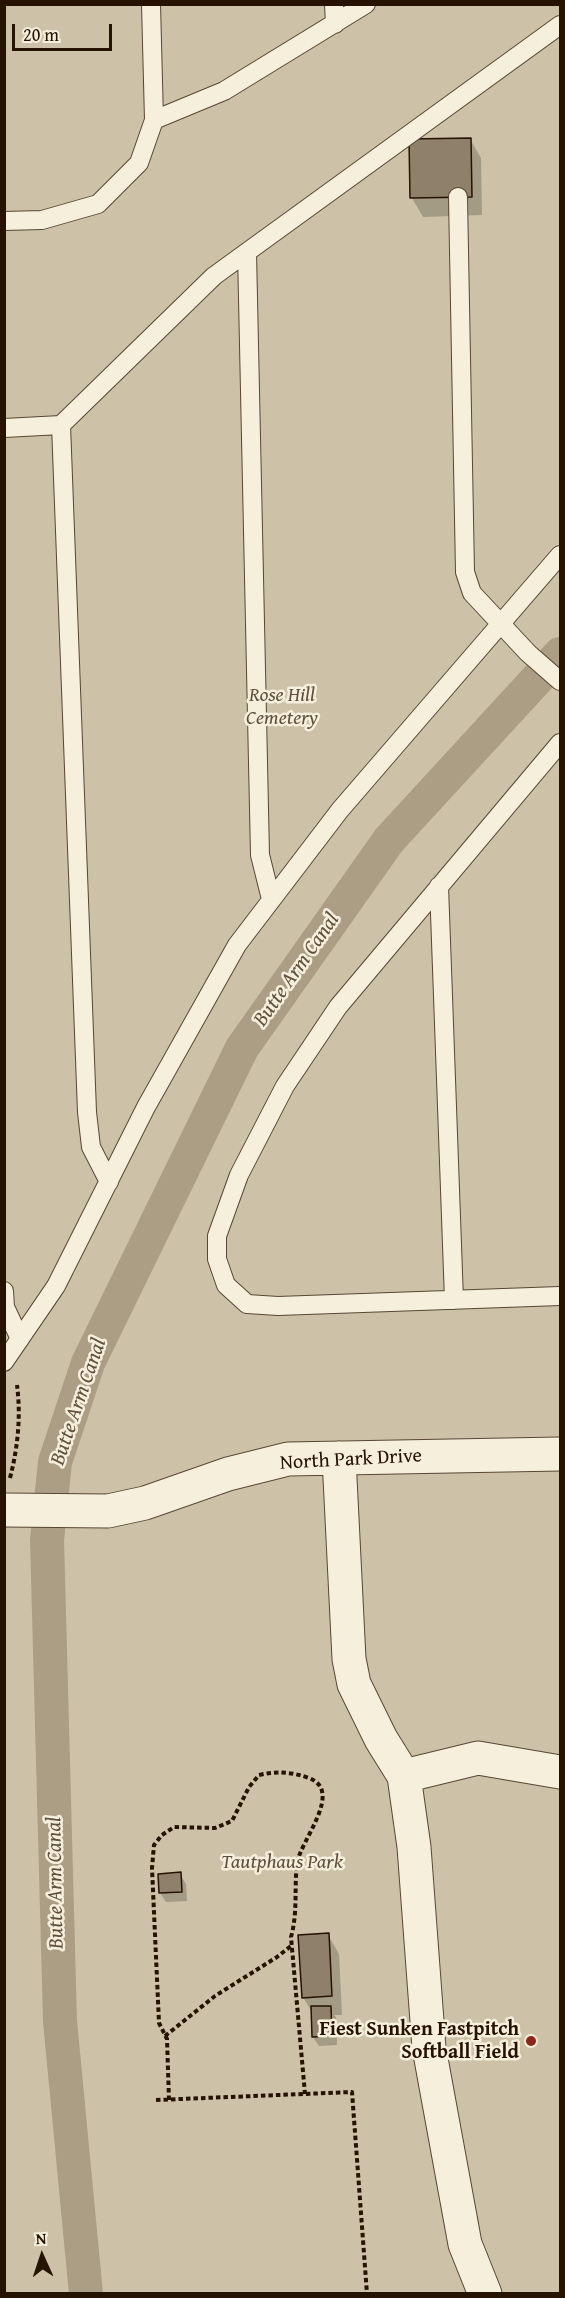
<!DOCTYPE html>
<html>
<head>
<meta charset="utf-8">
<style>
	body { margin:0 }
	#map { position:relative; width:565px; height:2298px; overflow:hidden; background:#f0e6c9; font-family:"Gentium Book Plus",serif }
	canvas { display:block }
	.frame { position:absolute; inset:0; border:6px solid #251201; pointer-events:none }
	.north { position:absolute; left:12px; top:2226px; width:60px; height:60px; -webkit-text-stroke:4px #f5efdc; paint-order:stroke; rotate:357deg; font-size:16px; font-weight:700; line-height:24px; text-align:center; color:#251201 }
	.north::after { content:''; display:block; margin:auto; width:21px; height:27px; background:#251201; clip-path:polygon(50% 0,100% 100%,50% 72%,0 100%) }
	.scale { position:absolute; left:12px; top:24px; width:100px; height:27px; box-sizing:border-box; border:3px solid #251201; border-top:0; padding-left:8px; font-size:18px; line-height:21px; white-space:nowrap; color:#251201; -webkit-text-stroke:4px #f5efdc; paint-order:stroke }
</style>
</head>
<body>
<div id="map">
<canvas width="565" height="2298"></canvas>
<div class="frame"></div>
<div class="north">N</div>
<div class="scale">20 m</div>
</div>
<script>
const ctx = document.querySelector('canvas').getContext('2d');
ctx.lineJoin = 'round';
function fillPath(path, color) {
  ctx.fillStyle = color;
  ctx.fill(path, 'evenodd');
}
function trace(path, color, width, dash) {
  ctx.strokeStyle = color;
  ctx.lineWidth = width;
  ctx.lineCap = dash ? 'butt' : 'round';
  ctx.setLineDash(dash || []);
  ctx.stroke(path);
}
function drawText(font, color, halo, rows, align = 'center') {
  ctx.font = font + ' "Gentium Book Plus",serif';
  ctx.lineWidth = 5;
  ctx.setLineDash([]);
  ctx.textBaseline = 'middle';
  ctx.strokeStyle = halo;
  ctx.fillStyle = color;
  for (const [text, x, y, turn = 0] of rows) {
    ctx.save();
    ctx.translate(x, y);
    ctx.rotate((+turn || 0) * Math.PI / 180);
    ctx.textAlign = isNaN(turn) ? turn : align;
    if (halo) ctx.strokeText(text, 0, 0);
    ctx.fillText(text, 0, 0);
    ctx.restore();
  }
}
const green = new Path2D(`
	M5 5H560V2293L5 2294Z`);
const shadow = new Path2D(`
	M470 139 481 158 482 215 423 217 412 198Z
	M180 1874 186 1884 187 1901 166 1902 160 1893Z
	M328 1935 339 1954 342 2015H334L336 2017 337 2045 319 2046 313 2037V2014L303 1997Z`);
const canal = new Path2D(`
	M86 2294 60 2021 47 1540 55 1462 88 1363 242 1048 389 840 560 654`);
const building = new Path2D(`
	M471 138 472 197 410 198 409 139Z
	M181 1872 182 1892 159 1893 158 1874Z
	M329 1933 332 1996 302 1998 298 1935Z
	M311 2006H331L332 2036 312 2037Z`);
const path = new Path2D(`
	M10 1478C18 1447 21 1416 17 1385
	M4 1933V1990
	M165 2036 215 1996 277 1957 291 1946
	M4 2045V2185
	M156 2100 352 2092 367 2294
	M169 2100 167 2039 159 2023 152 1868 154 1845 162 1835 174 1827 215 1828 232 1821 249 1787 259 1775C277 1771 292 1772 309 1778 344 1791 301 1840 297 1863 294 1888 298 1912 291 1937L305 2094`);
const lane = new Path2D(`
	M334 4 335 24
	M154 120 224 91 366 4
	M458 197 465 572 472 593 528 653 560 681
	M4 221 42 220 98 204 139 163 154 120 151 4
	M247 252 260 855 271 899
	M61 425 87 1112 91 1147 109 1182
	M4 428 61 425 214 276 560 25
	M560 743 338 1007 285 1086 239 1175 217 1236V1259L226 1285 247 1304 278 1306 560 1296
	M439 886 454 1300
	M4 1291 5 1307 20 1339
	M4 1362 56 1286 146 1107 237 945 340 810 560 555`);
const street = new Path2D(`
	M339 1458 349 1659 354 1684 381 1739 404 1776 414 1847 429 2048 465 2244 485 2294
	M4 1510 108 1511 145 1503 228 1474 288 1459 560 1454
	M404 1776 478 1758 560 1772`);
const markers = [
	[531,2041,6,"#8f2418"]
];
const parkNames = [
	["Rose Hill",282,696],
	["Cemetery",282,719],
	["Tautphaus Park",282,1863]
];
const streetNames = [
	["North Park Drive",351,1460,-3]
];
const poiNames = [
	["Fiest Sunken Fastpitch",519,2030],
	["Softball Field",519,2053]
];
const waterNames = [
	["Butte Arm Canal",297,970,-55],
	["Butte Arm Canal",79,1402,-71],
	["Butte Arm Canal",56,1883,-91]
];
fillPath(green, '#cdc2a7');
fillPath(shadow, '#0003');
trace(canal, '#ab9e85', 34);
fillPath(building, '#8f8069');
trace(building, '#251201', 1.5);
trace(lane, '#584733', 20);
trace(street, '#584733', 35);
trace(path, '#251201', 4, [4.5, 3]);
trace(lane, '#f5efdc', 18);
trace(street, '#f5efdc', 33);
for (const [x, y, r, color] of markers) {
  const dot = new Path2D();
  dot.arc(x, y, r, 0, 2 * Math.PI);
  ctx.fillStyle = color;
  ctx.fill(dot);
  trace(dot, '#f5efdc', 2);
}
drawText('italic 20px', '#60503b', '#f5efdc', parkNames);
drawText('20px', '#251201', '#f5efdc', streetNames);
drawText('bold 20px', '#251201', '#f5efdc', poiNames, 'right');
drawText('italic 21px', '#61513c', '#f5efdc', waterNames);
</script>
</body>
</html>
